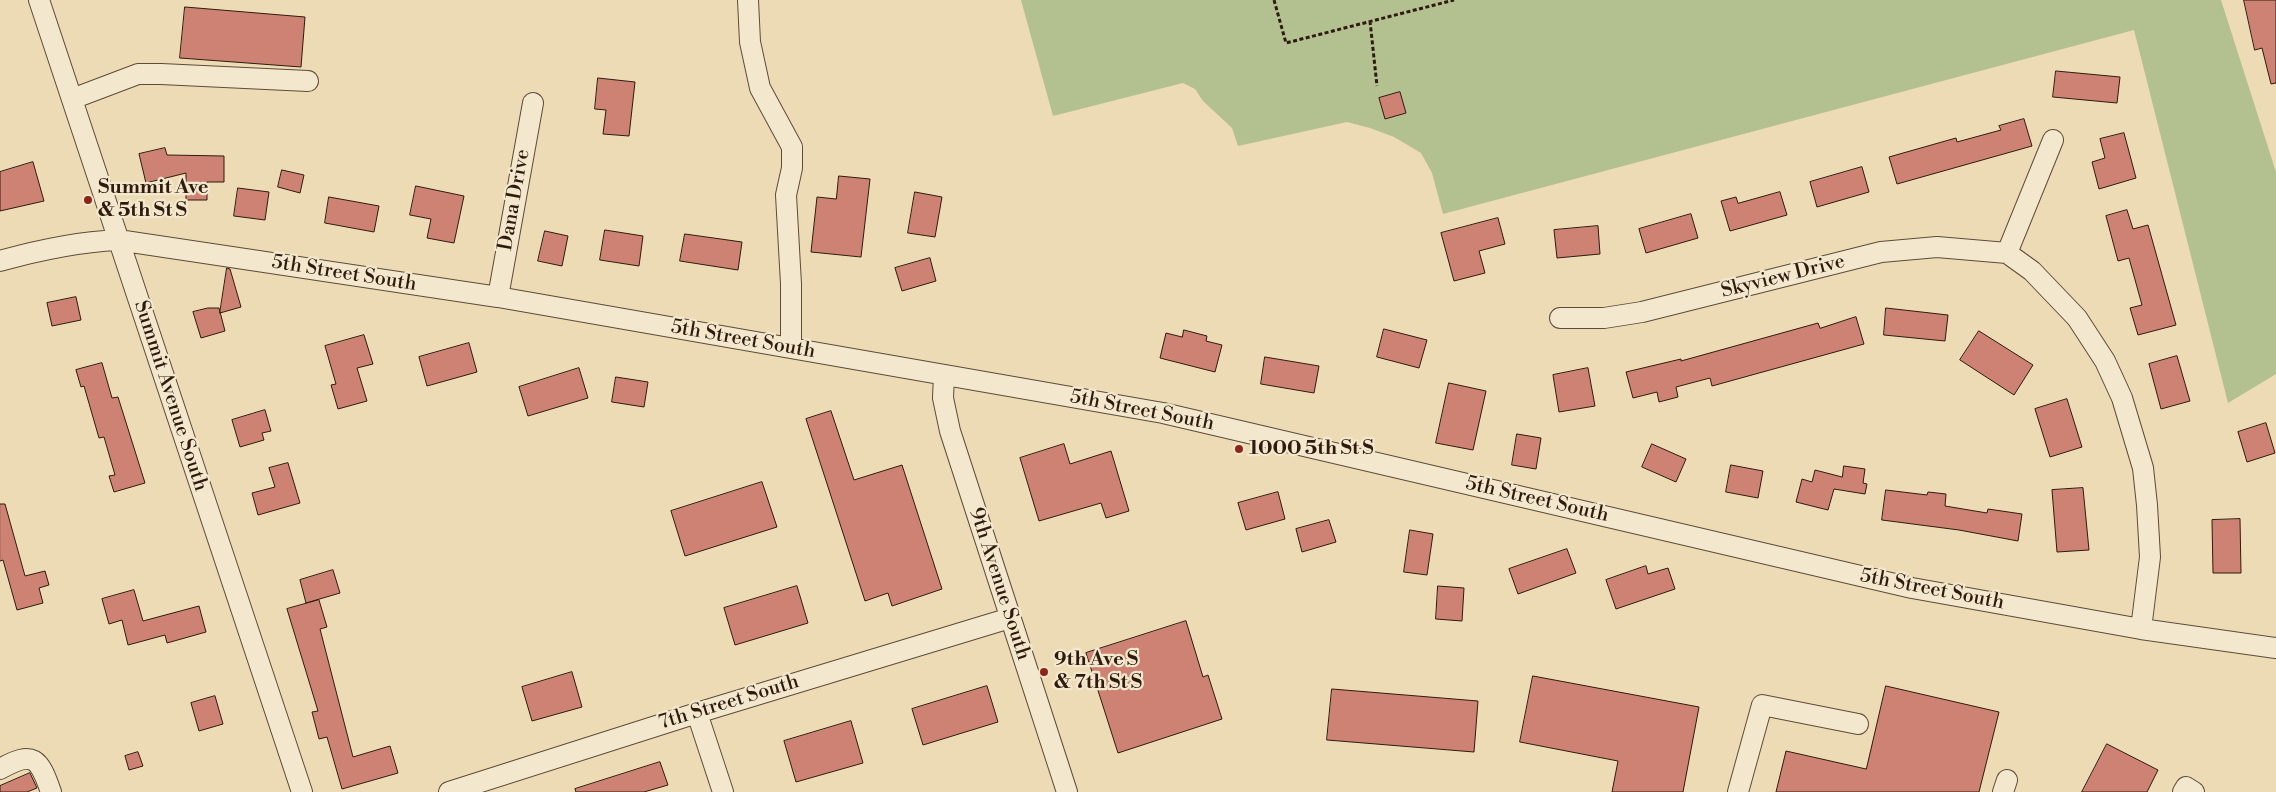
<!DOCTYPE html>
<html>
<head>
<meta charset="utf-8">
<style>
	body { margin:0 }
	canvas { display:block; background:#ecdbb4 }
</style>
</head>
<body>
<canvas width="2276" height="792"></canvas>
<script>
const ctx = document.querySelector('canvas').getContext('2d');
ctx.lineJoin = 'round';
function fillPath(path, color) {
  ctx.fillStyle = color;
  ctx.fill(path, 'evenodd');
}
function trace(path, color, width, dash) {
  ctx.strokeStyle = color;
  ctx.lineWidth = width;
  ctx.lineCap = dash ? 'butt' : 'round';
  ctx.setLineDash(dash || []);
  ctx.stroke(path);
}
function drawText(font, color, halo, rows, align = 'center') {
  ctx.font = font + ' "Libre Bodoni",serif';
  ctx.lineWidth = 4.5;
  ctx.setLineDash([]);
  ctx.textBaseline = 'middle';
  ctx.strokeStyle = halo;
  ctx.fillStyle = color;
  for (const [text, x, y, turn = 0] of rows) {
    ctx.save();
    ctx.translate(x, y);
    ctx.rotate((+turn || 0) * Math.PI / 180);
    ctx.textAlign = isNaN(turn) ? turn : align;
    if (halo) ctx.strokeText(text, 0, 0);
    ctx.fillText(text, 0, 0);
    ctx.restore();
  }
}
const green = new Path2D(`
	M1021 0H2221L2276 172V374L2228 403 2134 30 1443 214 1432 173 1421 153 1394 137 1370 128 1347 122 1238 146 1232 128 1203 101 1195 89 1183 83 1053 116Z`);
const building = new Path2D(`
	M2244 0H2276V83L2271 84 2262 48 2255 50Z
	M185 7 305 17 301 67 180 58Z
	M2056 71 2120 77 2117 103 2053 97Z
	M598 78 635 82 629 136 603 134 606 110 595 109Z
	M1400 92 1406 113 1385 119 1379 98Z
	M2024 119 2032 146 1897 184 1889 157 1956 138 1957 142 2001 130 1999 126Z
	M2124 133 2136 178 2099 189 2092 162 2105 158 2100 139Z
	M165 148 167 155 224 156V182H207V200H186V173L146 183 139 154Z
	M33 162 44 201 0 211V172Z
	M1862 167 1869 192 1817 207 1810 182Z
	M282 170 304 175 300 193 278 187Z
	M839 176 870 179 861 257 811 252 817 197 836 199Z
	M416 186 464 196 454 243 427 238 431 219 410 215Z
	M238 188 269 192 265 220 234 216Z
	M915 192 942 197 935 237 908 233Z
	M1780 192 1787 215 1730 231 1721 201 1736 197 1738 203Z
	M329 197 379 206 374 232 325 223Z
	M2127 210 2133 229 2148 225 2176 325 2138 335 2130 308 2142 305 2129 258 2118 261 2106 216Z
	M1691 214 1698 238 1646 253 1639 229Z
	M1498 218 1505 244 1479 251 1485 273 1454 281 1441 233Z
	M1598 226 1600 254 1557 258 1554 230Z
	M605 230 643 236 639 266 600 260Z
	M545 231 568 236 562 266 538 261Z
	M685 234 742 242 738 270 680 261Z
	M930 258 936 281 902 291 895 268Z
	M227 268 230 269 241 307 220 313Z
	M76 297 81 320 52 326 47 303Z
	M208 308H219L225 331 201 338 193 312Z
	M1886 308 1948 315 1945 341 1884 335Z
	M1856 317 1864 344 1712 386 1710 378 1676 387 1678 397 1659 402 1657 392 1633 398 1626 372 1681 359V361L1818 323 1820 328Z
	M1384 329 1427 340 1419 368 1377 357Z
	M1184 330 1207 336 1206 341 1222 345 1215 372 1160 358 1166 333 1182 337Z
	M1979 331 2033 365 2014 395 1960 360Z
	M364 335 373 364 357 368 367 401 338 409 331 385 336 384 325 346Z
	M469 343 477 372 427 386 419 357Z
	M2177 356 2190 401 2161 409 2149 364Z
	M1265 357 1319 366 1314 393 1261 384Z
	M102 363 112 398 118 397 145 483 114 492 109 476 115 475 104 437 99 438 84 386 81 387 76 370Z
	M579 368 588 398 528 416 519 387Z
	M1588 368 1595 406 1559 412 1553 375Z
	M616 377 648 382 644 407 612 402Z
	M1449 383 1486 391 1473 450 1436 443Z
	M2067 399 2082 447 2050 457 2035 409Z
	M265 410 271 431 262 433 264 440 240 447 232 420Z
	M831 411 854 480 902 465 942 589 892 606 888 593 865 601 806 419Z
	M2266 423 2275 453 2247 462 2238 432Z
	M1517 434 1541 438 1536 469 1512 465Z
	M1064 444 1070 464 1111 451 1129 511 1106 518 1101 503 1039 521 1020 458Z
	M1652 444 1686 459 1676 482 1642 467Z
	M288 463 300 503 258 515 252 493 275 487 269 468Z
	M1731 465 1763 471 1758 498 1726 492Z
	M1844 466 1865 469 1863 483 1867 484 1865 494 1834 489 1828 510 1796 502 1802 479 1812 482 1815 470 1842 477Z
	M762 482 777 527 685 556 671 511Z
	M2083 488 2089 550 2057 552 2052 490Z
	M1886 490 1927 495 1928 492 1946 494 1945 506 1987 513 1988 509 2022 514 2018 541 1959 530 1882 520Z
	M1278 492 1285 519 1246 530 1238 503Z
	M0 504H5L25 576 45 571 49 585 39 588 43 603 17 610 3 560 0 561Z
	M2240 519 2241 573H2213L2212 520Z
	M1329 520 1336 542 1302 552 1296 529Z
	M1410 530 1433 534 1427 575 1404 572Z
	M1567 549 1576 573 1518 594 1509 569Z
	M1646 566 1648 574 1668 568 1675 589 1616 609 1606 580Z
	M333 570 340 593 306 603 300 580Z
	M797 586 808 623 735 645 724 608Z
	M1438 586 1464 588 1462 621 1436 619Z
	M134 590 143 621 199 606 206 632 167 643 165 635 128 645 122 620 109 624 102 599Z
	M319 600 327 627 320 629 353 757 390 746 398 773 342 789 327 737 319 739 312 712 318 711 287 609Z
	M1186 621 1203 677 1208 675 1222 719 1118 753 1086 653Z
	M572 672 582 707 532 721 522 687Z
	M1533 676 1699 707 1683 792H1612L1618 761 1520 742Z
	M987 686 998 722 923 745 912 709Z
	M1886 686 1999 712 1979 792H1776L1786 751 1866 769Z
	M1332 689 1478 701 1474 752 1327 740Z
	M215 696 223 724 199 731 191 703Z
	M851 721 863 763 796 782 784 741Z
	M2107 744 2158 770 2147 792H2082Z
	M138 752 143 766 129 770 125 756Z
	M660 762 668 785 644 792H576L575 789Z
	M30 773 37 788 27 792H0V786Z`);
const path = new Path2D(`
	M1274 0 1286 43 1454 0
	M1370 21 1377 86`);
const minor = new Path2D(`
	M39 0 302 792
	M748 0 750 42 760 88 792 147V168L786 195 791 284V348
	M72 99 138 74H161L308 81
	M2007 253 2053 140
	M0 261C39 250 77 242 118 240L498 297 1163 413 1912 588 2141 629 2276 648
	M498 297 533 103
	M1560 318H1604L1642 312 1881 252 1937 247 2007 253 2032 271 2077 318 2105 361 2122 398 2143 468 2147 505 2150 557 2141 629
	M944 375 943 398 950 431 1067 792
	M697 713 723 792
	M0 769C34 750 39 758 51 792
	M449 792 697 713 1010 618
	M1738 792 1762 705 1858 724
	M2003 792 2007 780
	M2183 792 2186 787 2194 792`);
const markers = [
	[88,200,5,"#8f2418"],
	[1239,449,5,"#8f2418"],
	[1044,672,5,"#8f2418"]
];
const poiNames = [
	["Summit Ave",98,188],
	["& 5th St S",98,211],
	["1000 5th St S",1249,449],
	["9th Ave S",1054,660],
	["& 7th St S",1054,683]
];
const streetNames = [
	["Dana Drive",515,200,-80],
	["5th Street South",344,274,9],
	["Skyview Drive",1783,277,-14],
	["5th Street South",743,340,10],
	["Summit Avenue South",170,396,72],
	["5th Street South",1142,411,11],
	["5th Street South",1537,500,13],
	["9th Avenue South",999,584,72],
	["5th Street South",1932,590,11],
	["7th Street South",729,703,-17]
];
fillPath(green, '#b3c190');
fillPath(building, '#ce8273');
trace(building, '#2e1b0e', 1);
trace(minor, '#5e4b38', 22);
trace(path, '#2e1b0e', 3, [4, 2.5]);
trace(minor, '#f3e8ce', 20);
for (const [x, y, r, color] of markers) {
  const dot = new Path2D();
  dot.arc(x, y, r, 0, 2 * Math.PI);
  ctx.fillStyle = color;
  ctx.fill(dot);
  trace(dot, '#f3e8ce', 2);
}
drawText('bold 20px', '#2e1b0e', '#f3e8ce', poiNames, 'left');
drawText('20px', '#2e1b0e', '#f3e8ce', streetNames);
</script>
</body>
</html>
